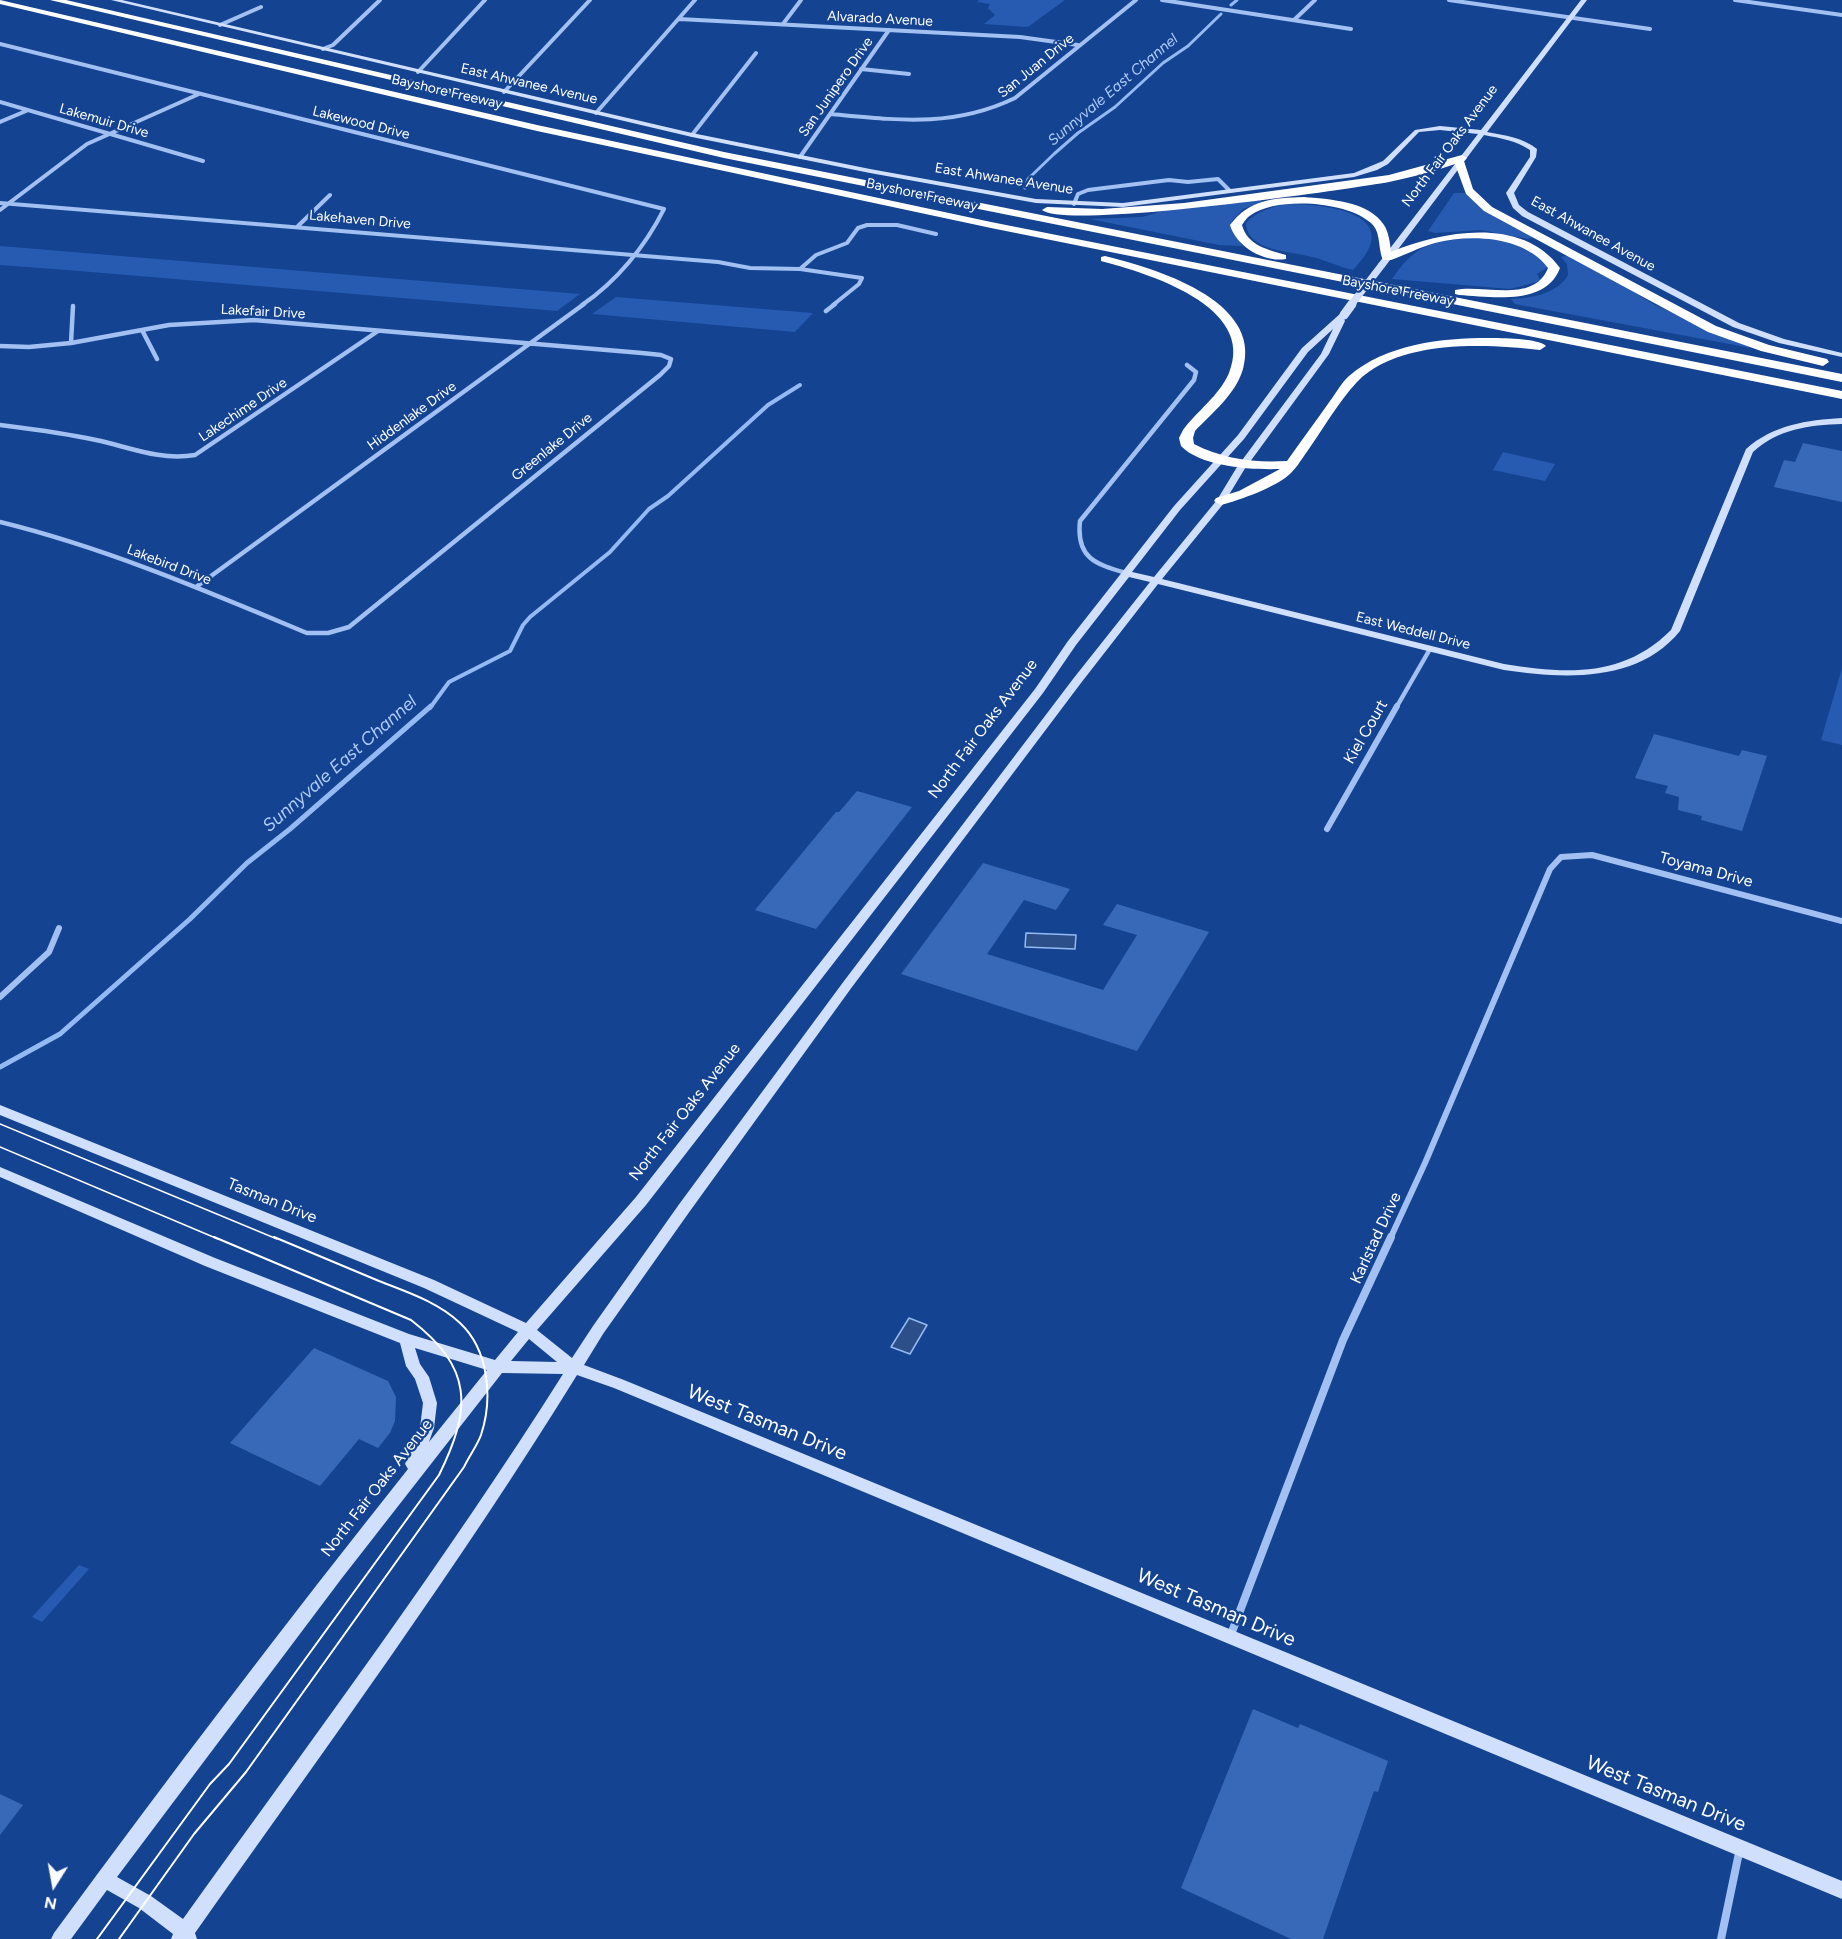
<!DOCTYPE html>
<html>
<head>
<meta charset="utf-8">
<style>
	body { margin:0 }
	#map { position:relative; width:1842px; height:1939px; overflow:hidden; background:#144392; font-family:Figtree,sans-serif }
	canvas { display:block }
	.north { position:absolute; left:24px; top:1855px; width:60px; height:60px; -webkit-text-stroke:4px #144392; paint-order:stroke; rotate:191deg; font-size:16px; font-weight:700; line-height:24px; text-align:center; color:#fff }
	.north::after { content:''; display:block; margin:auto; width:21px; height:27px; background:#fff; clip-path:polygon(50% 0,100% 100%,50% 72%,0 100%) }
</style>
</head>
<body>
<div id="map">
<canvas width="1842" height="1939"></canvas>
<div class="north">N</div>
</div>
<script>
const ctx = document.querySelector('canvas').getContext('2d');
ctx.lineJoin = 'round';
function fillPath(path, color) {
  ctx.fillStyle = color;
  ctx.fill(path, 'evenodd');
}
function trace(path, color, width, dash) {
  ctx.strokeStyle = color;
  ctx.lineWidth = width;
  ctx.lineCap = dash ? 'butt' : 'round';
  ctx.setLineDash(dash || []);
  ctx.stroke(path);
}
function drawText(font, color, halo, rows, align = 'center') {
  ctx.font = font + ' Figtree,sans-serif';
  ctx.lineWidth = 4.5;
  ctx.setLineDash([]);
  ctx.textBaseline = 'middle';
  ctx.strokeStyle = halo;
  ctx.fillStyle = color;
  for (const [text, x, y, turn = 0] of rows) {
    ctx.save();
    ctx.translate(x, y);
    ctx.rotate((+turn || 0) * Math.PI / 180);
    ctx.textAlign = isNaN(turn) ? turn : align;
    if (halo) ctx.strokeText(text, 0, 0);
    ctx.fillText(text, 0, 0);
    ctx.restore();
  }
}
const green = new Path2D(`
	M979 0H1065L1028 27 984 24 995 15 988 8 990 4 977 2Z
	M1454 193H1464L1483 209 1535 237 1528 239 1481 230 1435 233 1428 231Z
	M1261 199 1262 202 1243 209 1232 221 1233 233 1243 246 1219 245 1090 219 1142 217 1163 211Z
	M1287 204C1329 204 1408 214 1353 270 1339 267 1326 260 1312 257 1292 251 1247 252 1246 223 1257 211 1271 207 1287 204Z
	M1471 238C1499 238 1531 243 1548 267L1537 274 1541 281 1510 289 1392 279C1416 244 1430 242 1471 238Z
	M0 246 580 294 557 311 67 270 0 265Z
	M1570 255 1635 290 1640 296 1655 305 1751 348 1515 304 1511 299C1532 298 1557 294 1568 275L1567 264 1561 257Z
	M616 297 813 313 795 332 592 314Z
	M1503 452 1555 464 1545 481 1493 470Z
	M1842 668V745L1821 740Z
	M79 1565 89 1569 42 1622 32 1617Z`);
const water = new Path2D(`
	M1026 933 1076 935 1075 949 1025 947Z
	M909 1318 927 1325 910 1354 891 1347Z`);
const streamFar2 = new Path2D(`
	M1231 5 1237 0
	M1025 188 1028 179 1054 154 1078 133 1115 107 1163 63 1188 46 1221 14`);
const streamFar1 = new Path2D(`
	M430 708 449 682 510 651 523 625 530 617 610 552 649 509 668 496 768 405 800 385`);
const stream = new Path2D(`
	M0 1067 60 1034 190 919 247 863 290 829 431 706`);
const building = new Path2D(`
	M1803 443 1842 451V502L1774 487 1784 460 1795 462Z
	M1654 734 1739 756 1742 750 1767 756 1742 831 1701 820 1702 816 1678 810 1679 797 1665 793 1668 786 1635 778Z
	M857 791 912 807 816 929 755 910 836 812H839Z
	M983 863 1070 889 1056 910 1024 900 987 954 1103 990 1137 935 1103 925 1117 904 1209 932 1137 1051 901 974Z
	M314 1348 388 1381 396 1397 395 1421 390 1433 378 1448 359 1439 320 1486 230 1443Z
	M1253 1709 1298 1728 1300 1724 1388 1761 1378 1792 1374 1791 1323 1939H1291L1181 1888Z
	M0 1794 23 1805 0 1835Z`);
const streetFar3 = new Path2D(`
	M1162 0 1351 29
	M1449 0 1650 29
	M1735 0 1842 15
	M679 19 1020 37 1078 45
	M1294 20 1315 0
	M783 24 801 0
	M220 25 261 7
	M0 44 664 209C645 247 616 282 582 305
	M323 49 333 45 380 0
	M861 69 909 74
	M418 72 485 0
	M504 92 590 0
	M0 102 203 161
	M596 113 695 0
	M830 114C896 120 953 128 1015 98L1136 0
	M0 122 26 111
	M692 135 756 53
	M800 157 889 30
	M0 203 718 262 750 268 800 269 862 278 859 284 833 305
	M1074 204 1078 194 1088 190 1169 180 1188 182 1218 179 1230 191
	M0 210 87 144 199 94
	M298 226 330 195
	M800 269 816 255 847 243 858 228 867 225H897L936 234`);
const streetFar2 = new Path2D(`
	M826 311 835 304
	M142 330 157 359
	M71 343 73 306
	M0 346 29 347 71 343 169 325 254 320 642 353 661 355 671 359 669 366 660 375 349 627 328 633H307C206 591 106 548 0 522
	M0 425C32 429 64 433 96 440 129 447 160 461 195 455L378 331
	M1126 573C1095 564 1076 558 1080 521L1194 380 1196 372 1187 365
	M196 587 584 304
	M1396 708 1430 649`);
const streetFar1 = new Path2D(`
	M1327 829 1397 706
	M0 997 49 952 59 928
	M1390 1239 1425 1163 1550 869 1561 857 1592 855 1842 921`);
const street = new Path2D(`
	M1230 1637 1343 1340 1391 1237
	M1721 1939 1740 1848`);
const secondary = new Path2D(`
	M111 0H122L692 133 870 169 1036 199 1123 203 1354 173 1383 161 1415 130 1440 126 1481 130 1581 0H1587L1487 132C1504 135 1524 138 1537 149L1536 157 1514 193 1519 205 1528 212 1739 323 1784 339 1842 353V357L1779 343 1733 327 1522 216 1513 208 1506 193 1530 157V150C1517 141 1500 138 1484 135L1384 268H1378V264L1478 134 1440 130 1419 132 1388 164 1377 170 1354 177 1123 207 1036 203 870 173 692 137Z
	M1341 313 1348 315 1344 319 1345 321 1329 354 1244 470 1224 503 1162 579 1504 664C1566 674 1623 678 1671 630L1746 449C1773 425 1807 420 1842 418V424C1809 425 1778 429 1753 452L1680 631C1638 683 1564 679 1504 670L1158 584 1081 683 852 987 690 1211 603 1334 584 1365 624 1380 1842 1881V1899L614 1388 577 1375C459 1566 325 1749 195 1933L197 1939H171L173 1934 139 1908 107 1890 71 1939H51L54 1933C169 1776 287 1621 408 1469L405 1464 420 1428 423 1403 415 1379 406 1366 400 1343 205 1266 0 1177V1167L215 1258 409 1334 495 1360 518 1332 424 1288 0 1115V1105L434 1280 526 1323 636 1197 1035 689 1068 641 1123 571 1174 506 1238 435 1302 348ZM1333 329 1321 354 1237 467 1217 500 1154 577 1132 572 1180 510 1244 439 1308 352ZM1129 577 1150 582 1073 679 844 981 680 1203 593 1326 572 1358 537 1330 646 1205 1043 693 1076 645ZM529 1339 557 1362 511 1361ZM415 1348 487 1370 429 1442 434 1428 437 1403 429 1377 420 1364ZM502 1373 563 1374C445 1561 312 1739 183 1919L151 1896 117 1877 342 1578Z`);
const highway = new Path2D(`
	M0 0 537 125 991 222 1842 391V399L991 228 537 131 0 4Z
	M50 0H66L724 152 1842 374V382L724 158Z
	M1462 155 1467 158 1464 161 1473 189 1492 207 1716 326 1769 345 1827 359 1829 362 1823 366 1761 351 1708 332 1484 211 1466 194 1455 164C1433 172 1411 177 1389 182 1344 190 1066 230 1042 210L1047 207 1102 209 1184 203 1389 175Z
	M1304 197C1328 199 1369 201 1384 225 1389 233 1390 243 1391 252 1442 231 1522 216 1560 268 1546 306 1492 297 1459 295L1455 294V290C1483 284 1534 304 1548 268 1524 236 1471 234 1435 243 1420 247 1405 255 1391 260H1383C1378 250 1381 234 1373 225 1351 201 1277 196 1251 215 1247 217 1244 222 1242 225 1247 245 1268 250 1286 255V259C1264 263 1236 246 1230 225 1250 199 1273 198 1304 197Z
	M1105 256C1154 268 1263 300 1243 369 1236 394 1212 413 1195 431L1193 438 1194 444C1223 459 1254 463 1287 461 1301 441 1316 421 1330 401 1336 393 1342 382 1349 376 1386 344 1442 338 1488 338 1501 338 1538 338 1546 346L1540 350C1486 344 1399 339 1357 382 1338 402 1320 434 1304 456 1299 463 1297 467 1291 473 1277 487 1240 500 1221 505L1214 501 1216 498 1239 491 1280 469C1252 470 1201 467 1181 446L1179 438 1183 430C1197 411 1219 396 1229 373 1257 306 1147 273 1101 261V257Z`);
const tramFar1 = new Path2D(`
	M0 1124 277 1239
	M0 1147 218 1239`);
const tram = new Path2D(`
	M97 1939 210 1784 229 1764 439 1475C472 1408 473 1368 411 1320L214 1237
	M119 1939 194 1834 246 1772 464 1467C469 1456 477 1446 481 1435 493 1399 489 1350 460 1323 438 1302 407 1292 379 1281 344 1266 309 1252 274 1237`);
const secondaryBridgeFar1 = new Path2D(`
	M1351 305 1381 266`);
const secondaryBridge = new Path2D(`
	M1344 315 1352 304`);
const farStreetnames = [
	["Alvarado Avenue",880,19,3],
	["San Juan Drive",1036,66,-39],
	["East Ahwanee Avenue",529,84,13],
	["San Junipero Drive",836,87,-55],
	["Bayshore Freeway",447,92,13],
	["Lakemuir Drive",104,121,16],
	["Lakewood Drive",361,123,14],
	["North Fair Oaks Avenue",1450,146,-53],
	["East Ahwanee Avenue",1004,179,9],
	["Bayshore Freeway",922,195,12],
	["Lakehaven Drive",360,220,5],
	["East Ahwanee Avenue",1593,234,29],
	["Bayshore Freeway",1398,291,11],
	["Lakefair Drive",263,312,3],
	["Lakechime Drive",243,410,-34],
	["Hiddenlake Drive",412,416,-36],
	["Greenlake Drive",552,447,-39],
	["Lakebird Drive",169,565,21],
	["East Weddell Drive",1413,631,14]
];
const farWaternames = [
	["Sunnyvale East Channel",1113,90,-40]
];
const streetNames = [
	["North Fair Oaks Avenue",983,729,-53],
	["Kiel Court",1366,732,-60],
	["Toyama Drive",1706,870,15],
	["North Fair Oaks Avenue",685,1112,-52],
	["Tasman Drive",272,1201,22],
	["Karlstad Drive",1376,1238,-65],
	["North Fair Oaks Avenue",377,1488,-52]
];
const waterNames = [
	["Sunnyvale East Channel",340,764,-41]
];
const nearStreetnames = [
	["West Tasman Drive",767,1423,22],
	["West Tasman Drive",1216,1608,23],
	["West Tasman Drive",1666,1794,22]
];
fillPath(green, '#265bb1');
fillPath(water, '#2c4f8a');
trace(water, '#94baf4', 1.5);
trace(streamFar2, '#94baf4', 3);
trace(streamFar1, '#94baf4', 4);
trace(stream, '#94baf4', 5);
fillPath(building, '#3869b9');
trace(streetFar3, '#a2c0f1', 4);
trace(streetFar2, '#a2c0f1', 4.5);
trace(streetFar1, '#a2c0f1', 6);
trace(street, '#a2c0f1', 8);
fillPath(secondary, '#d0e0fc');
fillPath(highway, '#fff');
trace(tramFar1, '#fff', 1.5);
trace(tram, '#fff', 2);
trace(secondaryBridgeFar1, '#d0e0fc', 7);
trace(secondaryBridge, '#d0e0fc', 9);
drawText('14px', '#fff', '#144392', farStreetnames);
drawText('italic 15px', '#aecbf8', '#144392', farWaternames);
drawText('16px', '#fff', '#144392', streetNames);
drawText('italic 18px', '#aecbf8', '#144392', waterNames);
drawText('20px', '#fff', '#144392', nearStreetnames);
</script>
</body>
</html>
